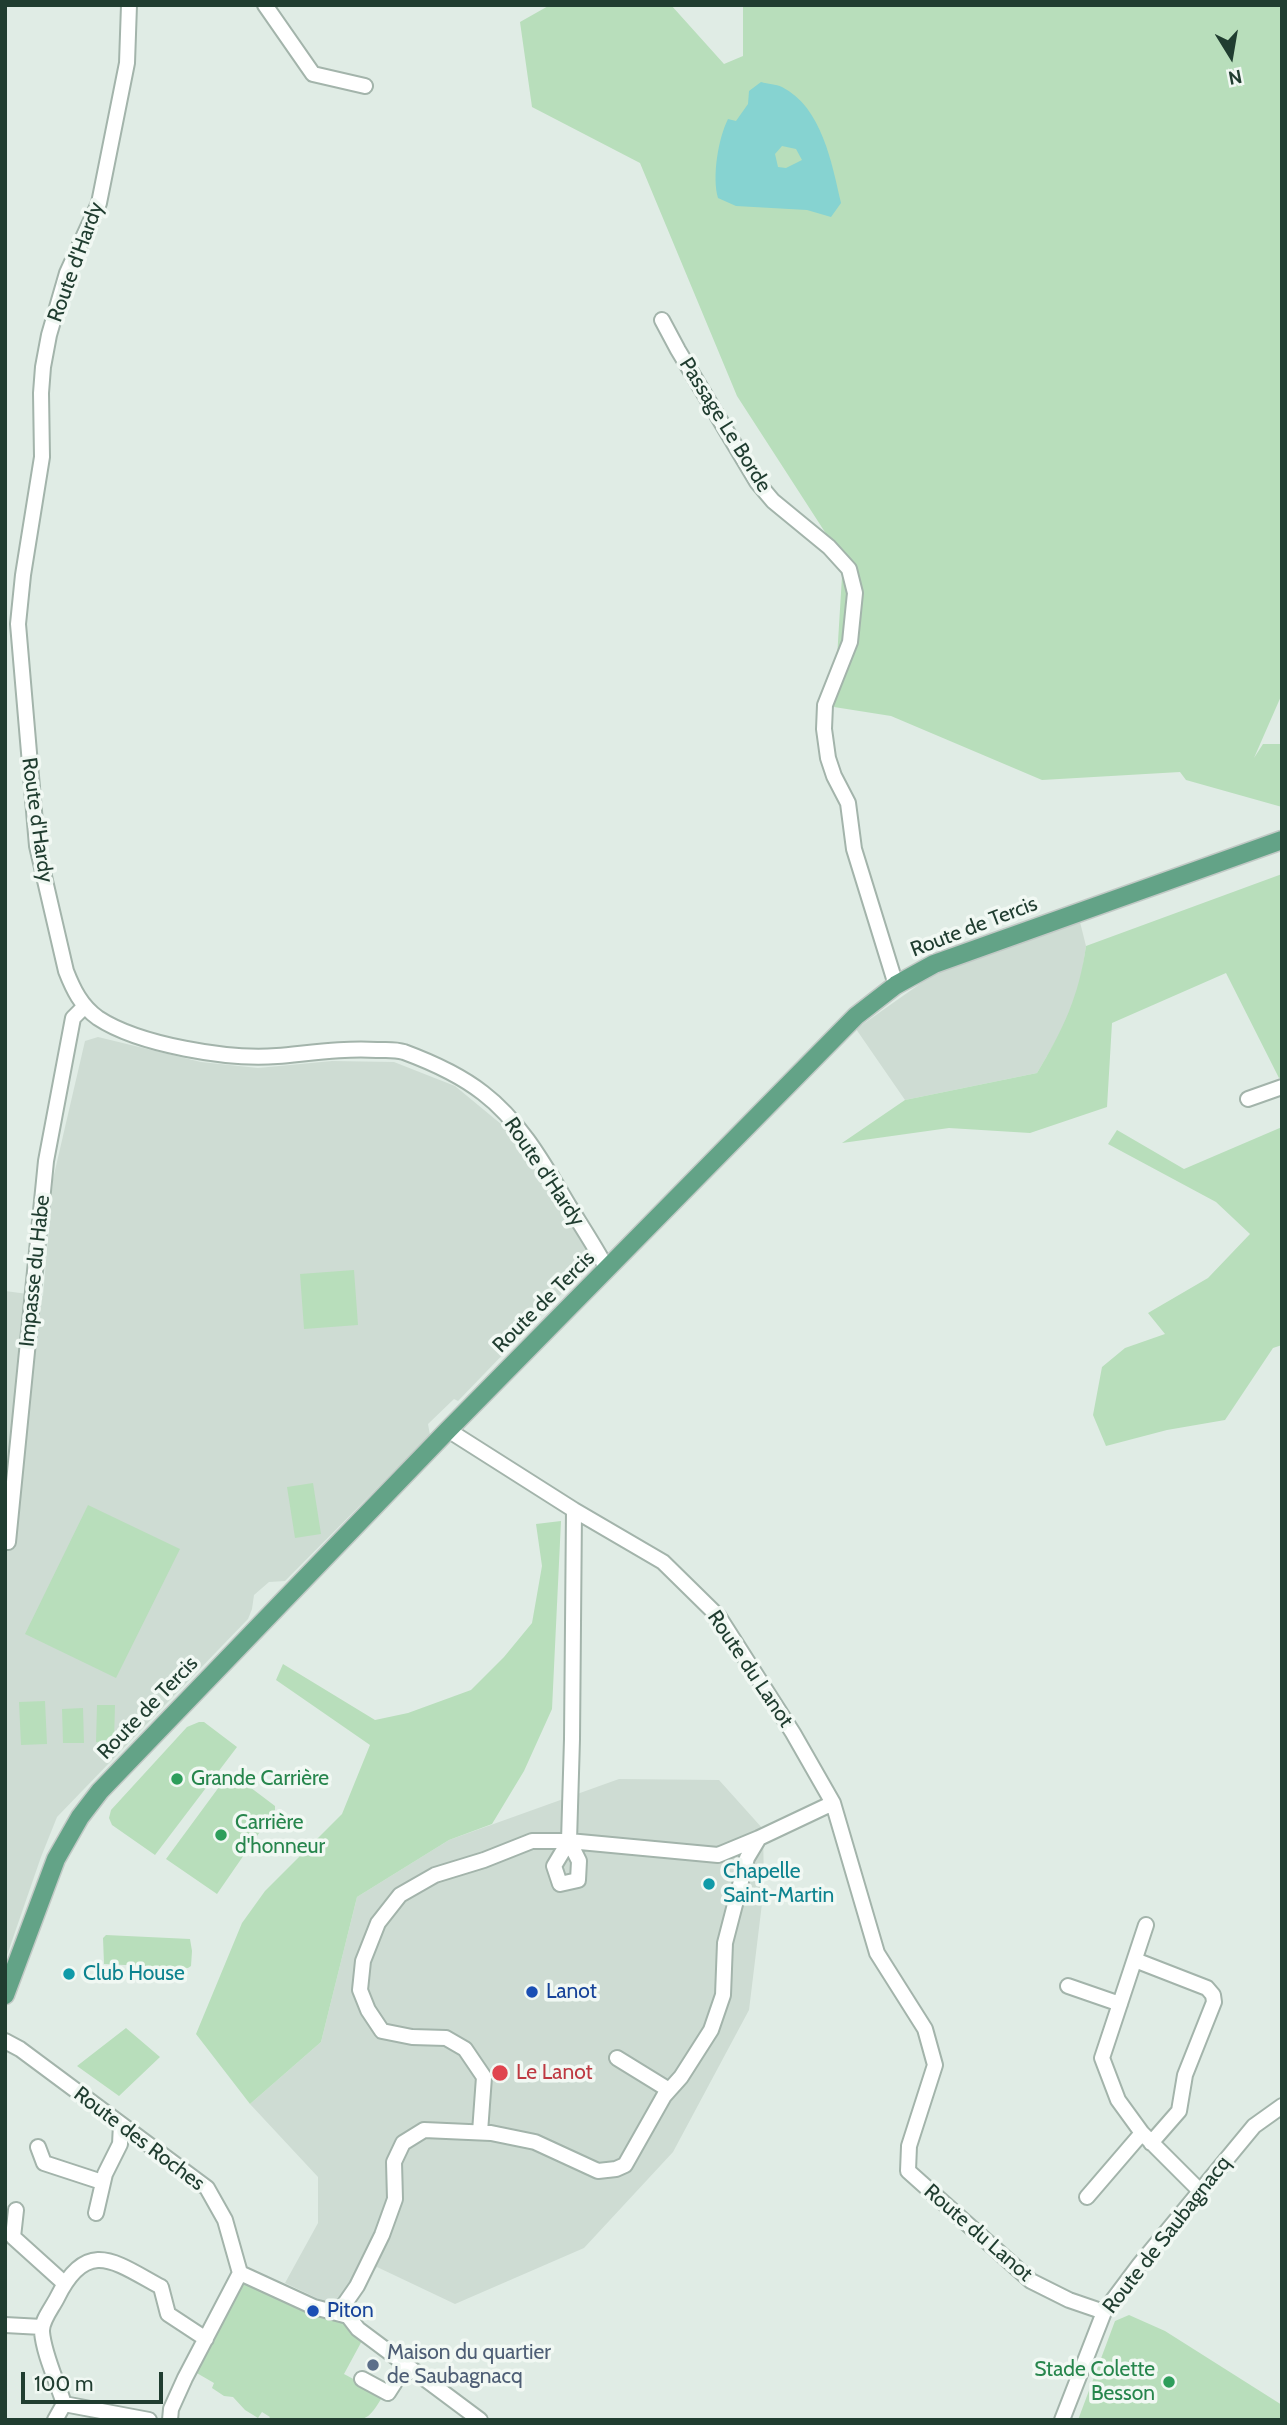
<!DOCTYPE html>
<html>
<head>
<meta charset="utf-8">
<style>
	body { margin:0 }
	#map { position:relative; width:1287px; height:2425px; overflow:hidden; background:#e0ece5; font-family:Cabin,sans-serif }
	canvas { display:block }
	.frame { position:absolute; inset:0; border:7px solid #203d30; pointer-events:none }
	.north { position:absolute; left:1196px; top:21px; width:70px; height:70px; -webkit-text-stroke:5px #f1f8f3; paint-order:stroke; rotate:169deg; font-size:19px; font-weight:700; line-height:28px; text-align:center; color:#203d30 }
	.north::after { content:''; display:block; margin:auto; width:24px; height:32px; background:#203d30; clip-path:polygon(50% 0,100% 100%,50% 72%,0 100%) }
	.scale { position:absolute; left:21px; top:2372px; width:142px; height:32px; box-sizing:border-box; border:4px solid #203d30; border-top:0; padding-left:9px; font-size:21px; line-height:24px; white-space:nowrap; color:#203d30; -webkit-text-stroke:5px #f1f8f3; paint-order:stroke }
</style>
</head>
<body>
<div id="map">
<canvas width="1287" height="2425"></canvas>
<div class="frame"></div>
<div class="north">N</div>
<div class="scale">100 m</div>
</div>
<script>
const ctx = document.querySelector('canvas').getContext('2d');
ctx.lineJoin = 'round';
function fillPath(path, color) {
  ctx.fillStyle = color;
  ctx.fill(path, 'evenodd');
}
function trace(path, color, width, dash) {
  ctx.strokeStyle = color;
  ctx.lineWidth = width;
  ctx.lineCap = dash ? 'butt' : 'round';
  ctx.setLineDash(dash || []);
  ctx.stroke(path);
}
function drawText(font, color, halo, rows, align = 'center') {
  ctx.font = font + ' Cabin,sans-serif';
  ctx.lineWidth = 7;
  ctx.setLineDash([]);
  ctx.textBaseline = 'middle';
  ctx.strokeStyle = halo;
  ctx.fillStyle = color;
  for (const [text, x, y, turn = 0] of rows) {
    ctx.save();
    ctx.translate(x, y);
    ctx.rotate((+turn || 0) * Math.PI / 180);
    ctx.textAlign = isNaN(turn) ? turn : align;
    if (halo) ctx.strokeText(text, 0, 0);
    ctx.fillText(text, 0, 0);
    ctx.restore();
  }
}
const built = new Path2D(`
	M1080 922 1086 946 1082 973 1074 1003 1064 1027 1037 1073 905 1100 856 1029 934 974Z
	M98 1037 201 1062 258 1068 332 1061 394 1062 455 1086 501 1124 534 1168 595 1259 458 1401 454 1399 428 1424 430 1435 285 1581 269 1582 254 1595 252 1609 248 1619 57 1817 41 1857 5 1961V1291L43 1296 53 1179 85 1041Z
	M619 1779 719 1780 763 1829 764 1887 749 2010 673 2152 584 2248 455 2304 377 2267 344 2311 285 2283 318 2223V2177L250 2104 321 2042 357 1897 449 1840Z`);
const green = new Path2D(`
	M550 5H671L724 64 743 56V5H1282V694L1254 758 1263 744H1282V807L1186 780 1180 772 1042 780 891 716 834 707 843 560 737 396 640 163 532 107 520 22Z
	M1282 874V1077L1279 1078 1226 973 1112 1023 1107 1107 1030 1133 949 1128 842 1143 905 1100 1037 1073C1063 1030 1079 996 1086 946Z
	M1282 1127V1345L1273 1348 1225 1420 1167 1430 1106 1446 1093 1415 1102 1367 1125 1348 1165 1334 1148 1313 1208 1278 1250 1234 1216 1202 1108 1144 1117 1130 1184 1169Z
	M354 1270 358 1325 304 1329 300 1274Z
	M313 1483 321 1534 295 1538 287 1487Z
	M88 1505 180 1549 116 1678 25 1634Z
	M561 1521 552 1709 524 1771 492 1824 449 1840 357 1897 321 2042 250 2104 196 2034 242 1923 265 1891 342 1814 370 1745 276 1680 283 1664 375 1720 408 1713 471 1690 504 1657 532 1623 542 1566 536 1524Z
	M45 1701 47 1744 21 1745 19 1702Z
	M97 1705H115L114 1742H96Z
	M83 1708 84 1743H63L62 1709Z
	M199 1722H204L237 1747 155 1855 112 1825 109 1818 111 1810 187 1727Z
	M230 1772 275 1806V1810L217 1894 166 1859Z
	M106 1935 190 1939 192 1951 191 1966 188 1968 104 1964 103 1938Z
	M126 2028 160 2057 119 2096 77 2066Z
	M245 2284 256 2286 342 2316 364 2337 344 2374 376 2391 381 2399C373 2412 366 2424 350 2418L268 2420 270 2417 262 2412 258 2418 245 2410 233 2397 224 2396 212 2388 214 2383 195 2372 241 2285Z
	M1129 2315 1165 2331 1282 2405V2420H1078L1115 2321Z`);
const water = new Path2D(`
	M761 82C768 84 776 84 782 87 822 107 832 164 841 203L831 217 807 210 736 206 718 198C712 177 718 139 728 119L736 121 748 104 749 91ZM782 146 796 149 802 160 786 168 778 167 775 154Z`);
const minor = new Path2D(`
	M129 5 127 63 99 203 67 273 49 335 43 367 41 393 42 457 23 575 18 624 37 846 66 971C73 989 81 1006 98 1018 139 1045 229 1060 277 1056 311 1053 343 1048 377 1050 386 1050 395 1049 404 1052 431 1062 460 1075 483 1093 521 1122 545 1166 569 1206 582 1227 596 1248 607 1269
	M265 5 313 74 365 86
	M662 320 678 350 757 482 773 501 829 547 849 569 855 593 850 642 825 705 824 729 828 758 834 776 848 803 854 849 896 985
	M1248 1099 1282 1087
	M448 1430 574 1510 663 1562 719 1617 793 1733 833 1803 877 1953 925 2029 935 2065 909 2146 908 2171 1031 2281 1069 2300 1104 2312
	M8 1542 46 1161 73 1018 85 1006
	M569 1841 579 1861 578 1880 560 1884 554 1866 569 1841 718 1855 759 1838
	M1146 1925 1102 2058 1118 2100 1142 2133 1200 2191
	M1135 1960 1207 1988 1213 1995 1214 2002 1185 2075 1179 2111 1151 2143
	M1068 1986 1120 2004
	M5 2041 20 2049 207 2188 225 2220 240 2273
	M617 2058 669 2090
	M480 2132 484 2077 465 2049 446 2038 412 2037 382 2031 368 2010 360 1990 363 1961 378 1923 400 1895 435 1875 484 1860 532 1841H569L572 1739 574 1510
	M38 2147 44 2163 102 2182
	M1087 2197 1142 2133
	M16 2210 13 2237 64 2283
	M96 2213 105 2174 120 2144 121 2124
	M240 2273 314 2307 348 2316 358 2329 480 2420
	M339 2312 357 2286 382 2235 395 2199 394 2162 403 2143 424 2130 491 2133 535 2142 598 2171 616 2169 625 2165 664 2096 681 2077 711 2030 723 1995 725 1943 747 1858 759 1838 833 1803
	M5 2325 42 2327
	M362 2379 388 2393 406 2365
	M64 2404 149 2420
	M55 2420 64 2404C57 2381 44 2355 42 2332 41 2321 52 2308 57 2298 87 2237 115 2262 161 2287L168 2314 206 2339
	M170 2420 171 2409 185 2378 240 2273
	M1062 2420 1104 2312 1140 2264 1254 2126 1282 2106`);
const major = new Path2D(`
	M5 1995 56 1859 80 1817 100 1791 448 1430 856 1016 896 985 934 964 1282 840`);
const markers = [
	[177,1779,7,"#2e9e5b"],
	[221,1835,7,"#2e9e5b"],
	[709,1884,7,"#0f9aa8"],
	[69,1974,7,"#0f9aa8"],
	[532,1992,7,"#1a4fb4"],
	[500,2073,9,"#e0444e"],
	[313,2311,7,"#1a4fb4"],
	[373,2365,7,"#5c6f8a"],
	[1169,2382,7,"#2e9e5b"]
];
const streetNames = [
	["Route d'Hardy",76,262,-70],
	["Passage Le Borde",725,425,58],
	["Route d'Hardy",37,820,82],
	["Route de Tercis",974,927,-21],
	["Route d'Hardy",544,1172,56],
	["Impasse du Habe",35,1271,-84],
	["Route de Tercis",544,1302,-45],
	["Route du Lanot",750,1669,56],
	["Route de Tercis",148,1708,-46],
	["Route des Roches",139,2139,37],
	["Route du Lanot",978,2233,41],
	["Route de Saubagnacq",1167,2235,-52]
];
const leisureNames = [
	["Grande Carrière",191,1779],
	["Carrière",235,1823],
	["d'honneur",235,1847],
	["Stade Colette",1155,2370,"right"],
	["Besson",1155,2394,"right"]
];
const cultureNames = [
	["Chapelle",723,1872],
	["Saint-Martin",723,1896],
	["Club House",83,1974]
];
const transitNames = [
	["Lanot",546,1992],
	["Piton",327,2311]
];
const healthNames = [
	["Le Lanot",516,2073]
];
const serviceNames = [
	["Maison du quartier",387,2353],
	["de Saubagnacq",387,2377]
];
fillPath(built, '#cedcd3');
fillPath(green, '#b8debb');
fillPath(water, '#86d3d1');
trace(minor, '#a3b4ab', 18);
trace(major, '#c1c9c5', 21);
trace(minor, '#fff', 14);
trace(major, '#63a387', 18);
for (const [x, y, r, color] of markers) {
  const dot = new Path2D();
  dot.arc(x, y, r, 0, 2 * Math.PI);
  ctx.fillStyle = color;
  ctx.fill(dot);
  trace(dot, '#f1f8f3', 2.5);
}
drawText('21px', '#203d30', '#f1f8f3', streetNames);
drawText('21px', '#27864d', '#f1f8f3', leisureNames, 'left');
drawText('21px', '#0d838f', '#f1f8f3', cultureNames, 'left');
drawText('21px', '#164399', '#f1f8f3', transitNames, 'left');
drawText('21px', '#be3a42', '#f1f8f3', healthNames, 'left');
drawText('21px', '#4e5e75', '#f1f8f3', serviceNames, 'left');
</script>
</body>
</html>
